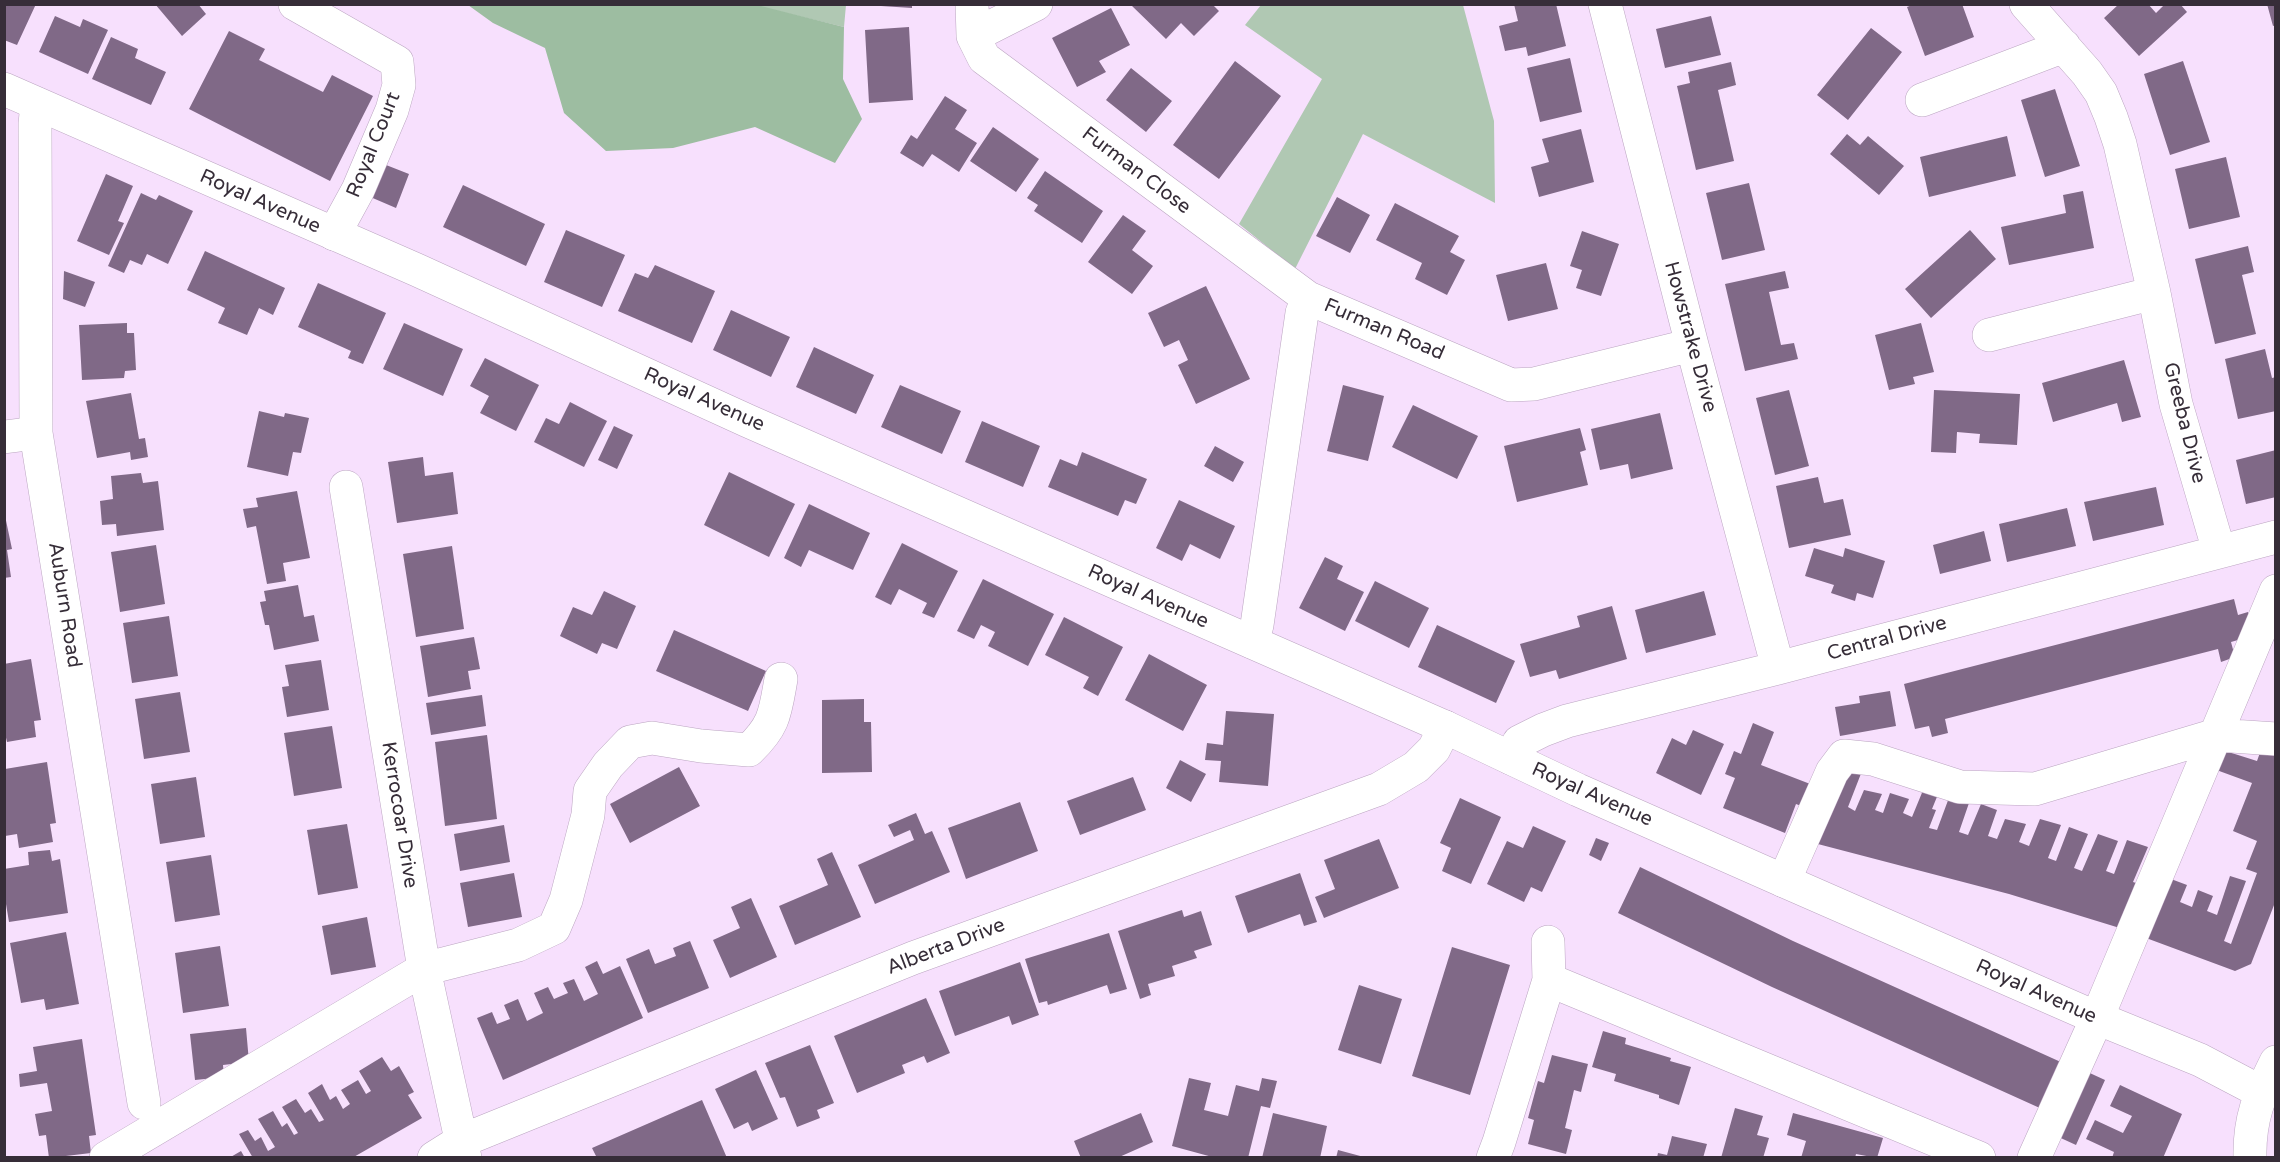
<!DOCTYPE html>
<html>
<head>
<meta charset="utf-8">
<style>
	body { margin:0 }
	#map { position:relative; width:2280px; height:1162px; overflow:hidden; background:#f7e0fd; font-family:"Varela Round",sans-serif }
	canvas { display:block }
	.frame { position:absolute; inset:0; border:6px solid #362d38; pointer-events:none }
</style>
</head>
<body>
<div id="map">
<canvas width="2280" height="1162"></canvas>
<div class="frame"></div>
</div>
<script>
const ctx = document.querySelector('canvas').getContext('2d');
ctx.lineJoin = 'round';
function fillPath(path, color) {
  ctx.fillStyle = color;
  ctx.fill(path, 'evenodd');
}
function trace(path, color, width, dash) {
  ctx.strokeStyle = color;
  ctx.lineWidth = width;
  ctx.lineCap = dash ? 'butt' : 'round';
  ctx.setLineDash(dash || []);
  ctx.stroke(path);
}
function drawText(font, color, halo, rows, align = 'center') {
  ctx.font = font + ' "Varela Round",sans-serif';
  ctx.lineWidth = 6;
  ctx.setLineDash([]);
  ctx.textBaseline = 'middle';
  ctx.strokeStyle = halo;
  ctx.fillStyle = color;
  for (const [text, x, y, turn = 0] of rows) {
    ctx.save();
    ctx.translate(x, y);
    ctx.rotate((+turn || 0) * Math.PI / 180);
    ctx.textAlign = isNaN(turn) ? turn : align;
    if (halo) ctx.strokeText(text, 0, 0);
    ctx.fillText(text, 0, 0);
    ctx.restore();
  }
}
const green = new Path2D(`
	M753 5H846L844 27Z
	M1261 5H1463L1494 121 1495 203 1363 134 1295 269 1239 224 1322 79 1245 25Z`);
const forest = new Path2D(`
	M753 4 844 27 843 79 862 119 835 163 755 127 673 148 606 151 564 113 545 48 493 23 468 5Z`);
const building = new Path2D(`
	M4 4H36L17 45 4 40Z
	M155 4H198L206 14 182 36Z
	M881 4H912V8L881 6Z
	M1514 4H1556L1566 46 1528 56 1526 47 1505 51 1499 26 1518 21Z
	M1915 4H1962L1974 37 1925 56 1907 7Z
	M2119 4H2148L2156 13 2165 4H2180L2187 12 2139 56 2104 18Z
	M2267 4H2276V25L2273 26Z
	M1131 5H1213L1219 11 1194 36 1181 23 1166 39Z
	M1111 8 1130 45 1099 61 1106 72 1077 87 1052 38Z
	M55 16 80 27 83 19 108 30 88 74 39 52Z
	M1711 16 1721 55 1665 68 1656 29Z
	M909 27 913 100 869 103 865 30Z
	M1871 28 1902 52 1848 120 1817 95Z
	M229 31 265 49 259 60 323 92 332 75 373 96 330 181 189 109Z
	M111 37 138 49 135 58 166 72 151 105 92 79Z
	M1570 58 1582 112 1540 122 1527 68Z
	M1235 61 1281 96 1219 179 1173 145Z
	M2183 61 2210 142 2170 155 2144 74Z
	M1731 62 1736 85 1718 90 1734 161 1696 170 1677 86 1690 83 1688 72Z
	M1131 68 1172 101 1146 132 1106 100Z
	M2055 89 2080 166 2045 177 2021 100Z
	M945 96 967 110 955 129 977 143 959 172 932 154 923 167 900 153 911 135 917 139Z
	M993 127 1039 159 1016 192 970 161Z
	M1581 129 1594 182 1539 197 1531 167 1549 162 1542 139Z
	M1847 134 1860 145 1868 136 1904 166 1879 195 1830 154Z
	M2007 136 2016 176 1929 197 1920 157Z
	M2226 157 2240 217 2189 229 2175 169Z
	M381 163 409 174 396 208 368 196Z
	M1045 171 1103 211 1082 243 1034 211 1038 205 1027 198Z
	M106 174 133 186 118 221 124 223 109 255 77 241Z
	M1749 183 1765 250 1722 260 1706 193Z
	M463 185 545 224 526 266 443 227Z
	M2083 191 2094 248 2009 265 2001 227 2066 213 2063 195Z
	M141 193 156 200 159 195 193 211 168 264 147 254 142 265 130 260 124 273 108 266Z
	M1337 197 1370 215 1350 253 1316 236Z
	M1395 203 1459 236 1450 252 1465 260 1447 295 1415 279 1422 263 1376 240Z
	M1123 215 1146 231 1132 250 1153 266 1132 294 1088 262Z
	M566 230 625 255 602 307 544 282Z
	M1970 230 1996 259 1931 318 1905 289Z
	M1582 231 1619 244 1601 296 1576 288 1582 270 1570 266Z
	M2248 246 2254 272 2242 275 2256 334 2215 344 2195 259Z
	M205 251 285 288 273 315 259 308 247 335 218 323 225 308 187 290Z
	M1546 263 1558 309 1508 321 1496 275Z
	M655 265 715 291 692 343 618 311 635 273 648 278Z
	M64 271 95 282 85 307 63 299Z
	M1785 271 1789 288 1769 292 1781 345 1794 343 1798 359 1745 371 1725 284Z
	M318 283 386 313 363 364 348 358 351 351 298 327Z
	M1206 286 1250 379 1196 404 1178 365 1188 360 1179 340 1164 347 1148 313Z
	M731 310 790 337 771 377 713 350Z
	M127 323V333H134L136 370 125 371 124 378 82 380 79 325Z
	M404 323 463 349 443 396 383 369Z
	M1921 323 1934 372 1913 377 1915 384 1889 390 1875 335Z
	M814 347 874 375 856 414 796 387Z
	M2265 349 2272 378 2276 377V411L2238 419 2225 359Z
	M485 358 539 385 516 431 480 413 489 396 470 386Z
	M2124 360 2141 417 2122 422 2117 403 2053 422 2042 383Z
	M900 385 961 411 942 454 881 427Z
	M1343 385 1384 396 1368 461 1327 451Z
	M1789 390 1809 466 1775 475 1756 398Z
	M1934 390 2020 394 2017 445 1979 443 1980 434 1957 432 1956 453 1931 452Z
	M131 393 139 439 145 438 148 457 131 460 130 452 97 458 86 401Z
	M570 402 607 421 584 467 534 442 546 418 559 424Z
	M1413 405 1478 436 1457 479 1392 447Z
	M259 411 284 417 285 413 309 418 301 453 293 452 288 476 247 467Z
	M1660 413 1673 469 1631 479 1628 464 1600 470 1591 429Z
	M982 421 1040 446 1023 487 965 462Z
	M614 426 633 435 617 469 598 460Z
	M1580 428 1586 450 1580 452 1588 485 1517 502 1504 446Z
	M1215 446 1244 462 1233 482 1204 466Z
	M2276 450V497L2246 504 2236 460Z
	M1082 452 1147 479 1136 504 1125 500 1118 516 1048 487 1060 459 1077 466Z
	M423 457 425 476 453 472 458 514 397 523 388 462Z
	M729 472 795 504 769 557 704 525Z
	M141 473 143 483 158 481 164 530 117 536 116 524 102 525 100 501 113 499 111 476Z
	M1818 477 1824 503 1843 499 1851 535 1789 548 1776 486Z
	M2156 487 2164 525 2093 541 2084 502Z
	M297 491 310 558 283 563 286 581 267 584 256 526 247 528 243 509 258 507 256 498Z
	M1179 500 1235 526 1220 559 1190 544 1182 561 1156 548Z
	M809 504 870 533 853 570 809 550 801 567 784 558Z
	M2067 508 2076 546 2007 562 1999 524Z
	M4 511 12 549 7 550 11 577 4 578Z
	M1984 531 1991 561 1940 574 1933 545Z
	M902 543 958 571 934 618 922 613 927 603 899 589 891 605 875 597Z
	M156 545 165 604 120 612 111 552Z
	M452 546 464 629 416 637 403 554Z
	M1814 548 1843 557 1845 548 1885 561 1873 598 1857 593 1855 601 1831 593 1834 585 1805 576Z
	M1325 557 1343 566 1337 579 1364 592 1345 631 1299 608Z
	M983 579 1054 614 1028 666 988 646 995 632 981 625 974 639 957 631Z
	M1375 581 1429 608 1409 648 1355 621Z
	M298 585 304 617 314 615 319 641 274 650 269 625H265L260 602 266 601 264 591Z
	M604 591 636 606 617 649 602 643 597 654 560 636 573 607 592 615Z
	M1704 591 1716 635 1646 653 1635 610Z
	M2234 599 2238 615 2248 612 2253 631 2245 638 2231 642 2235 657 2221 662 2218 649 1945 719 1948 733 1932 737 1929 726 1915 729 1904 684Z
	M1612 606 1627 659 1559 679 1556 670 1530 677 1520 644 1580 627 1577 616Z
	M169 616 178 676 132 683 123 623Z
	M1064 617 1123 647 1098 696 1083 688 1089 677 1045 655Z
	M1437 625 1515 661 1496 703 1418 667Z
	M674 630 766 671 748 711 656 671Z
	M474 637 480 669 468 671 471 689 428 697 420 646Z
	M1149 654 1207 685 1183 731 1125 700Z
	M31 659 41 720 34 721 36 737 7 742 4 729V664Z
	M321 660 329 710 287 717 282 687 289 686 285 665Z
	M1890 691 1896 726 1840 736 1835 707 1860 703 1859 696Z
	M180 692 190 752 144 759 135 699Z
	M482 695 486 726 431 735 426 703Z
	M864 699V722H871L872 772 822 773V700Z
	M1226 711 1274 714 1268 786 1219 782 1221 761 1205 760 1207 743 1223 745Z
	M1753 723 1774 732 1761 765 1818 787 1809 809 1796 804 1785 833 1723 808 1735 778 1725 774 1734 751 1741 754Z
	M332 726 342 788 294 796 284 733Z
	M1693 730 1724 744 1701 795 1656 773 1672 738 1686 745Z
	M487 735 497 819 445 826 435 742Z
	M2276 744V900L2251 964 2235 971 2138 935 2171 879 2187 885 2180 902 2192 907 2198 890 2213 896 2207 911 2217 915 2230 876 2246 881 2224 941 2231 944 2257 873 2246 869 2257 841 2233 831 2252 783 2211 768 2219 749 2257 761 2262 747Z
	M1180 760 1206 774 1191 802 1166 788Z
	M47 762 56 823 50 824 53 842 19 848 17 834 5 836V769Z
	M679 767 700 806 630 843 610 804Z
	M1844 771H1862L1848 807 1855 811 1864 790 1882 794 1875 810 1883 813 1890 793 1909 799 1903 813 1912 817 1926 783 1941 787 1932 809 1936 810 1929 828 1937 830 1950 795 1969 803 1959 832 1968 835 1981 804 1997 810 1988 836 1997 839 2005 819 2026 824 2019 842 2029 846 2040 819 2061 825 2048 858 2056 861 2069 827 2088 834 2074 868 2082 871 2098 834 2118 841 2106 871 2114 874 2127 840 2148 847 2133 882 2142 885 2123 929 2009 894 1814 843Z
	M196 777 205 837 160 844 151 784Z
	M1133 777 1146 810 1080 835 1067 801Z
	M1460 798 1501 817 1471 884 1442 871 1451 848 1440 843Z
	M1020 802 1038 851 966 879 948 828Z
	M916 813 925 834 932 831 950 872 875 904 858 865 914 840 910 830 894 837 888 825Z
	M347 824 358 888 318 895 307 830Z
	M504 825 510 862 460 871 454 834Z
	M1533 826 1566 841 1542 892 1531 887 1524 902 1487 884 1507 841 1523 848Z
	M1596 838 1609 843 1601 861 1589 855Z
	M1379 839 1399 888 1324 918 1315 897 1335 889 1324 860Z
	M50 850 52 861 60 859 68 913 9 922 4 892V869L29 865 28 852Z
	M832 852 861 917 795 945 779 906 828 885 817 859Z
	M211 855 220 915 175 922 166 862Z
	M1640 867 1793 941 2063 1063 2042 1109 1772 987 1618 913Z
	M514 873 522 917 468 927 460 883Z
	M1300 873 1317 922 1304 926 1300 914 1248 933 1235 896Z
	M751 898 777 957 730 978 713 940 740 928 731 907Z
	M1182 910 1184 917 1201 911 1212 945 1194 951 1197 958 1172 966 1175 976 1148 984 1151 995 1140 999 1118 931Z
	M367 917 376 967 331 975 322 926Z
	M66 932 79 1004 46 1010 44 999 21 1003 10 943Z
	M1109 933 1127 989 1110 994 1107 985 1048 1005 1047 1001 1039 1003 1025 959Z
	M690 941 709 988 648 1013 626 959 649 949 655 964 676 956 673 948Z
	M220 946 229 1006 183 1013 175 953Z
	M1452 947 1510 965 1470 1095 1412 1076Z
	M597 961 603 974 620 966 643 1018 503 1080 477 1018 492 1012 497 1024 510 1019 504 1005 518 999 527 1021 543 1013 534 993 548 987 554 999 568 993 563 983 574 979 584 1001 598 994 585 967Z
	M1020 962 1039 1015 1012 1025 1009 1016 955 1036 939 991Z
	M1359 985 1402 999 1381 1064 1338 1050Z
	M926 998 950 1053 927 1063 924 1056 902 1065 905 1073 857 1093 834 1036Z
	M246 1028 249 1062 223 1065 224 1077 195 1080 190 1034Z
	M1603 1031 1626 1038 1625 1044 1671 1058 1670 1061 1691 1067 1679 1105 1659 1098V1095L1614 1081 1616 1074 1592 1067Z
	M82 1039 96 1135 89 1136 91 1153 49 1158 46 1135 39 1136 35 1114 52 1111 47 1083 20 1087 19 1074 37 1071 33 1047Z
	M810 1045 834 1103 817 1110 820 1118 797 1127 785 1097 780 1098 765 1063Z
	M1552 1055 1588 1064 1581 1092 1574 1090 1565 1128 1572 1130 1566 1154 1528 1144 1534 1120 1528 1118 1538 1081 1544 1083Z
	M382 1057 391 1071 399 1066 414 1092 408 1095 422 1118 352 1158H253L239 1134 248 1130 255 1141 261 1137 268 1151 275 1147 258 1119 273 1111 282 1127 287 1123 294 1135 298 1133 282 1107 296 1099 305 1113 311 1109 319 1122 324 1120 308 1093 322 1084 330 1100 336 1096 343 1109 350 1104 341 1090 358 1080 366 1094 371 1091 359 1071Z
	M2081 1069 2105 1080 2076 1145 2052 1134Z
	M756 1070 778 1119 752 1131 748 1122 734 1129 715 1089Z
	M1189 1078 1211 1083 1204 1110 1228 1116 1236 1085 1259 1091 1262 1078 1277 1081 1270 1108 1261 1106 1248 1158H1216L1172 1146Z
	M2120 1085 2182 1114 2163 1158H2112L2114 1152 2086 1139 2095 1120 2123 1133 2132 1116 2110 1106Z
	M702 1100 727 1158H597L592 1148Z
	M1735 1108 1763 1116 1757 1135 1769 1138 1763 1158H1721Z
	M1141 1113 1153 1142 1117 1158H1081L1074 1141Z
	M1273 1113 1327 1126 1320 1158H1262Z
	M1793 1113 1883 1138 1877 1158 1856 1154 1855 1158H1801L1806 1141 1787 1135Z
	M1672 1136 1707 1144 1703 1158H1657L1658 1153 1667 1155Z
	M1338 1150 1364 1157V1158H1336Z
	M241 1151 245 1158H229Z`);
const minor = new Path2D(`
	M295 4 397 62 399 85 392 110 358 190 334 234
	M972 4 973 36 984 58 1308 298 1511 385 1534 384 1692 345
	M1605 4 1692 345 1778 668
	M2026 4 2087 73 2101 93 2111 117 2120 144 2154 293 2176 404 2219 551
	M973 36 1036 4
	M1922 100 2064 46
	M37 104 35 124 36 433 144 1103
	M1989 335 2154 293
	M4 437 36 433
	M346 487 424 969 465 1158
	M1252 642 1257 625 1302 313 1308 298
	M1511 758 1519 742 1543 730 1567 721 1778 668 2276 537
	M1784 881 1832 772 1844 756 1873 759 1960 787 2035 789 2216 735 2276 739
	M1549 980 1979 1158
	M106 1158 424 969 518 945 554 928 566 900 588 815 590 791 608 765 630 742 652 738 701 746 749 750C775 725 775 713 781 679
	M434 1158 461 1141 913 958 1379 789 1416 767 1434 749 1445 727
	M1493 1158 1499 1142 1549 980 1548 942
	M2034 1158 2097 1018 2276 591`);
const major = new Path2D(`
	M4 89 417 270 748 421 1445 727 1578 790 1784 881 2097 1018 2200 1060 2261 1092
	M2250 1158C2249 1119 2259 1096 2276 1062`);
const streetNames = [
	["Royal Court",374,145,-68],
	["Furman Close",1136,171,37],
	["Royal Avenue",260,202,24],
	["Furman Road",1384,330,23],
	["Howstrake Drive",1690,337,75],
	["Royal Avenue",704,400,24],
	["Greeba Drive",2184,423,76],
	["Royal Avenue",1148,597,24],
	["Auburn Road",64,605,81],
	["Central Drive",1887,639,-15],
	["Royal Avenue",1592,795,24],
	["Kerrocoar Drive",399,815,81],
	["Alberta Drive",946,947,-21],
	["Royal Avenue",2036,992,24]
];
fillPath(green, '#b0c8b3');
fillPath(forest, '#9dbda1');
fillPath(building, '#806987');
trace(minor, '#bba5c1', 34);
trace(major, '#bba5c1', 34);
trace(minor, '#fff', 33);
trace(major, '#fff', 33);
drawText('20px', '#362d38', '#fff', streetNames);
</script>
</body>
</html>
